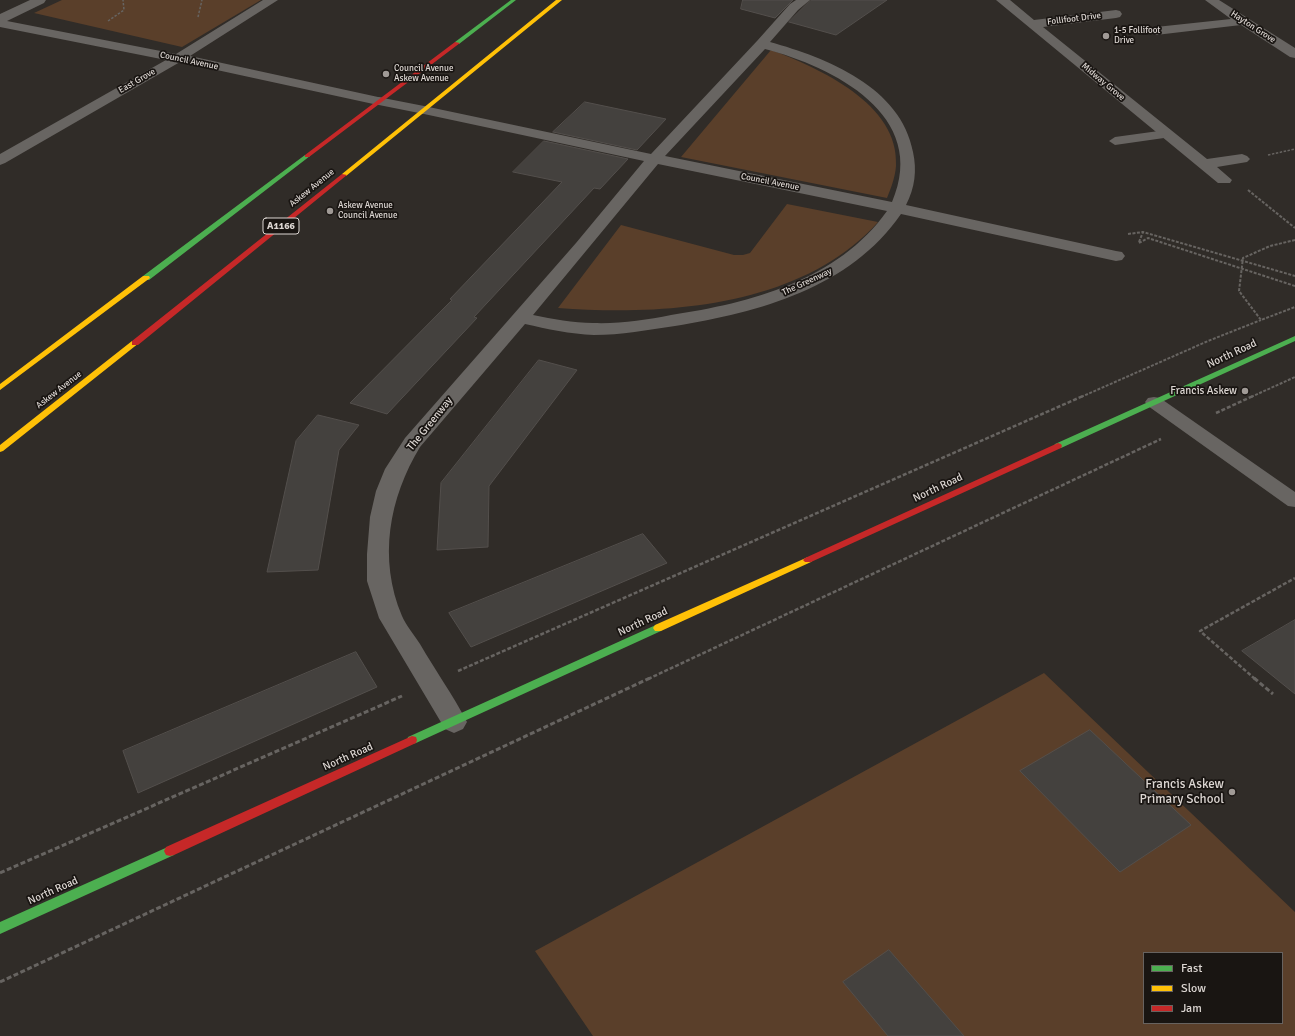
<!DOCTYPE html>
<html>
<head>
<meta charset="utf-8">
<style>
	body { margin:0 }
	#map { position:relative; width:1295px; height:1036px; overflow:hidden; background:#302c28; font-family:Signika,sans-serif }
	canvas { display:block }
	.legend { position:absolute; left:1143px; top:952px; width:140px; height:72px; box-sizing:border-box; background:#191512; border:1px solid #67625f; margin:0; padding:5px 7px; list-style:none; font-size:12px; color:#dcd6d2 }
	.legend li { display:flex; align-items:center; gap:8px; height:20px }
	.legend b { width:20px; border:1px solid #67625f }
</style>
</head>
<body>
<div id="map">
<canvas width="1295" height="1036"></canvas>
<ul class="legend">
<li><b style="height:5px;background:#4caf50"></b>Fast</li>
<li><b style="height:5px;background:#ffc107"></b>Slow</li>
<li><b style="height:5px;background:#c62828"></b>Jam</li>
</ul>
</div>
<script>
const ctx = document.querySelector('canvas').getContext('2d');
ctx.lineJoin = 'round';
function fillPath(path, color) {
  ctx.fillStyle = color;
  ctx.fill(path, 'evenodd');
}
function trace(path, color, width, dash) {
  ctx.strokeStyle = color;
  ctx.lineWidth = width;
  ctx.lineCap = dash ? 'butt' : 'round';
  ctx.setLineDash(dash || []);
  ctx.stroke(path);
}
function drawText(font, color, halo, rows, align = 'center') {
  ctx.font = font + ' Signika,sans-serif';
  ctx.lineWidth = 3.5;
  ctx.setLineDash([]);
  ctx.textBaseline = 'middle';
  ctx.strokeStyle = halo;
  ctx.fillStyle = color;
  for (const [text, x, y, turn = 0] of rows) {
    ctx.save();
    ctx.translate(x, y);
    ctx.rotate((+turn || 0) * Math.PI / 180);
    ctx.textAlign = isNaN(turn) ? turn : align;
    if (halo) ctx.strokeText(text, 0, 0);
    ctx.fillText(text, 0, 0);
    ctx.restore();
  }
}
const green = new Path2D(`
	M62 0H261L182 47 34 13Z
	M771 50C819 68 900 104 896 166 895 178 891 188 887 198L681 157Z
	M787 204 878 222C802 307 665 316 558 308L621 225 734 255H743L750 253Z
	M1044 673 1295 912V1036H593L535 951ZM1144 953H1282V1023H1144Z`);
const building = new Path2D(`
	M743 0H793L775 18 741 9Z
	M811 0H887L836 35 789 22Z
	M585 102 604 106 666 119 637 150 553 132Z
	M544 141 628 159 600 189 594 188 474 317 477 318 387 414 350 403 452 300 450 299 562 182 513 172Z
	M539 360 577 370 489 486 488 547 437 550 441 483Z
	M318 415 359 425 339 450 318 570 267 572 296 441Z
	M643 534 667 563 471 647 449 613Z
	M1295 620V694L1242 651Z
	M356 652 377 687 138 793 123 751Z
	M1090 730 1191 825 1120 872 1020 771Z
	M889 950 964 1036H888L843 982Z`);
const pathFar3 = new Path2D(`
	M198 17 202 0
	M108 21 124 10 123 0
	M1268 155 1295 149`);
const pathFar2 = new Path2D(`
	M1248 190 1295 228
	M1128 234 1143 232
	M1295 240 1270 246 1243 258 1239 291 1261 320 1295 307
	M1139 242 1143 232 1295 276
	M1139 243 1148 238 1295 286
	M1081 397 1208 341 1261 320
	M1251 397 1295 377`);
const pathFar1 = new Path2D(`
	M1216 413 1253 396
	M458 671 1083 396
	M648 679 1161 439
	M1255 679 1200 631 1295 578`);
const path = new Path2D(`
	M1254 678 1273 694
	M0 873 402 696
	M0 982 650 678`);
const lane = new Path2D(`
	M378 97 424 106 430 110 424 114 374 104 372 101Z
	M1166 130 1172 134 1171 137 1115 145 1109 141 1115 137Z
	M1154 397 1160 398 1295 492V507L1288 506 1148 406 1145 402 1148 398Z`);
const street = new Path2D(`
	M30 0H46L44 3 7 21 176 54 263 0H278L190 56 378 97 383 98 385 101 383 104 378 105 180 62 5 163 0 165V154L166 60 0 27V14Z
	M796 0H810L798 10 770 42C827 58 901 87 913 152 917 170 915 188 906 205L1116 251 1122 252 1125 256 1122 260 1116 261 901 214C850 288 760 312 675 326 648 330 621 335 594 335 570 334 547 329 525 324L420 447C389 498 378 559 402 616 406 625 414 635 420 644 435 670 453 695 467 722L463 729 454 733 445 729 379 618 367 581V554L370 517 376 491 385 469 405 438 576 243 644 161 424 114 419 113 417 110 419 107 424 106 651 154 757 41 790 4ZM765 49C833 67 930 115 892 202L665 156ZM658 164 887 211C838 280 751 303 671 315 646 320 619 324 593 323 573 323 553 319 533 315Z
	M996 0H1010L1034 20 1116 10 1120 11 1122 14 1120 17 1116 18 1043 27 1207 159 1242 154 1247 156 1250 159 1247 162 1217 167 1232 180 1230 183H1218Z
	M1205 0H1219L1295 48V58L1290 57 1241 25 1156 35 1150 31 1156 27 1231 19Z`);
const fast = new Path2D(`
	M511 0H516L459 44H455V42Z
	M305 155 310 156 149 280H143V276Z
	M1295 336V341L1061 448H1055L1054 446 1055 444Z
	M658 624 661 625 663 628 661 631 416 743 412 744 408 743 407 740 408 737Z
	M170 846 174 847 176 851 174 855 0 934V922Z`);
const slow = new Path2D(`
	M556 0H562L346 176H342V174Z
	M143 276H149L150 278 0 390V384Z
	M132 341H138L139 343 3 451 0 452V445Z
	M808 557 811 558 813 560 811 562 661 631H655L653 628 655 625Z`);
const jam = new Path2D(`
	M455 42 460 43 309 157H305V155Z
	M342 174 347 175 138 345H132V341Z
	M1058 443 1061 444 1062 446 1061 448 811 562H805L803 560 805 558Z
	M412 736 416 737 417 740 416 743 174 855 170 856 166 855 164 851 166 847Z`);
const markers = [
	[1106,36,4,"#a09a96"],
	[386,74,4,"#a09a96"],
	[330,211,4,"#a09a96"],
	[1245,391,4,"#a09a96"],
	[1232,792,4,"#a09a96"]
];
const farStreetnames = [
	["Follifoot Drive",1074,19,-7],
	["Hayton Grove",1253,27,33],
	["Council Avenue",189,61,12],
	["East Grove",137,81,-30],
	["Midway Grove",1103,82,40],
	["Council Avenue",770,182,11],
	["Askew Avenue",312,188,-39],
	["The Greenway",807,282,-25],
	["Askew Avenue",59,390,-38]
];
const farPoinames = [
	["1-5 Follifoot",1114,31],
	["Drive",1114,41],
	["Council Avenue",394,69],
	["Askew Avenue",394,79],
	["Askew Avenue",338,206],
	["Council Avenue",338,216]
];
const shields = [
	[281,226,36]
];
const shieldNames = [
	["A1166",281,226]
];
const streetNames = [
	["North Road",1232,354,-25],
	["The Greenway",430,424,-51],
	["North Road",938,488,-25],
	["North Road",643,622,-25],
	["North Road",348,757,-24],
	["North Road",53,891,-24]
];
const poiNames = [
	["Francis Askew",1237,391]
];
const nearPoinames = [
	["Francis Askew",1224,785],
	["Primary School",1224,800]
];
fillPath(green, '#5a3f2a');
fillPath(building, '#44413e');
trace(building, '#534f4c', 1);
trace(pathFar3, '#676461', 1.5, [2.5, 1.5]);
trace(pathFar2, '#676461', 2, [3, 1.5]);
trace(pathFar1, '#676461', 2.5, [4, 2]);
trace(path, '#676461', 3, [5, 2.5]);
fillPath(lane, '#686562');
fillPath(street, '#686562');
fillPath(fast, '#4caf50');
fillPath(slow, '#ffc107');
fillPath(jam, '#c62828');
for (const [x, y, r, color] of markers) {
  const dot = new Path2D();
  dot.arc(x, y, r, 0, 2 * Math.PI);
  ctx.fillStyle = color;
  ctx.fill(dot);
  trace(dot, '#191512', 1.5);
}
drawText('9px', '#dcd6d2', '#191512', farStreetnames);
drawText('9px', '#dcd6d2', '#191512', farPoinames, 'left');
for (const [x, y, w] of shields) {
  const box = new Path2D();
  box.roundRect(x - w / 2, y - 8, w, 16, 3);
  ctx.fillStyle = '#191512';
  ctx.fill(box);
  trace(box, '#dcd6d2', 1);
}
drawText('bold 10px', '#dcd6d2', null, shieldNames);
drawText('11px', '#dcd6d2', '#191512', streetNames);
drawText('11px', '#dcd6d2', '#191512', poiNames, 'right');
drawText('13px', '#dcd6d2', '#191512', nearPoinames, 'right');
</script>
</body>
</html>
